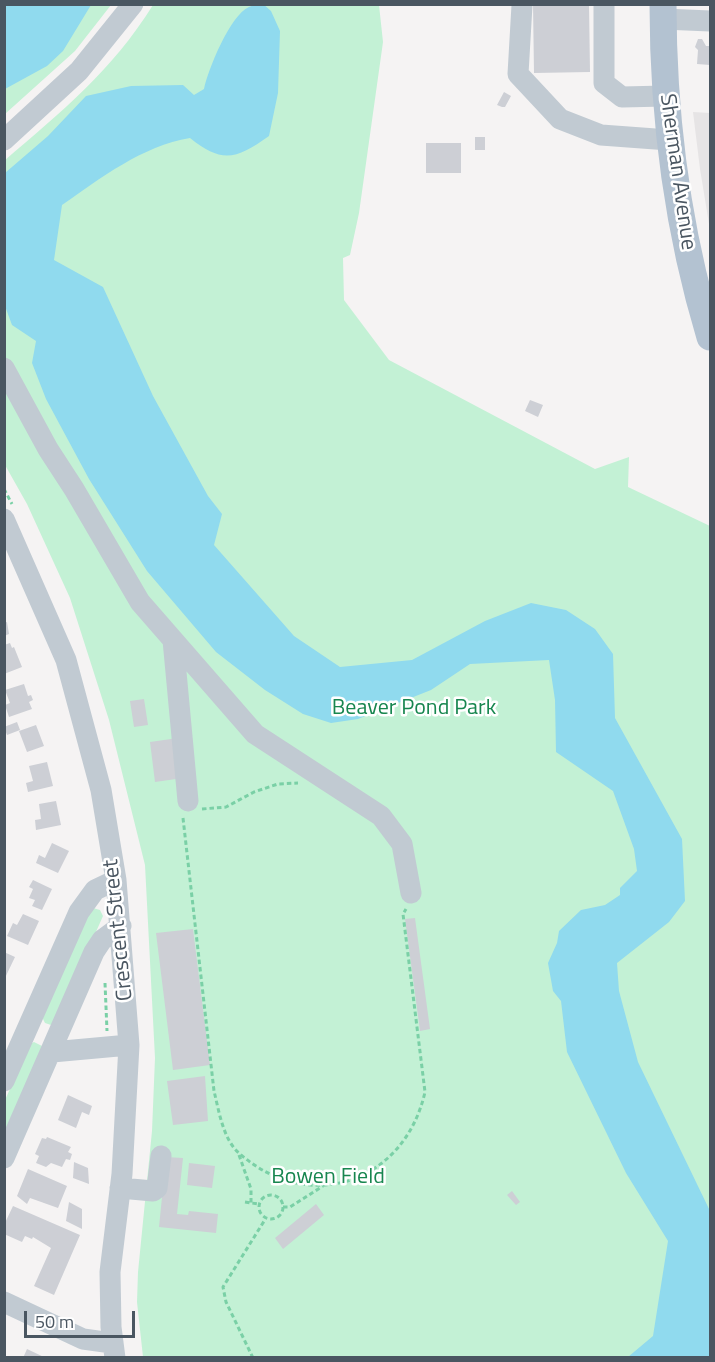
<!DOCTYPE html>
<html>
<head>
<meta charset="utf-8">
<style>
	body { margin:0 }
	#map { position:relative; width:715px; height:1362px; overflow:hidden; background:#f5f3f3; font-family:"Titillium Web",sans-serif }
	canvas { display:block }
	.frame { position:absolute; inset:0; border:6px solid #4a5661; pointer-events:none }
	.scale { position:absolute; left:24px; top:1311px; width:111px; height:27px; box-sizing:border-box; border:3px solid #4a5661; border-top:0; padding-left:8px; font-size:18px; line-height:21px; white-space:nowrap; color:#4a5661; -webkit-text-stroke:4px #fff; paint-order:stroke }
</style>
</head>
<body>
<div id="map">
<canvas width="715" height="1362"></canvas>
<div class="frame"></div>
<div class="scale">50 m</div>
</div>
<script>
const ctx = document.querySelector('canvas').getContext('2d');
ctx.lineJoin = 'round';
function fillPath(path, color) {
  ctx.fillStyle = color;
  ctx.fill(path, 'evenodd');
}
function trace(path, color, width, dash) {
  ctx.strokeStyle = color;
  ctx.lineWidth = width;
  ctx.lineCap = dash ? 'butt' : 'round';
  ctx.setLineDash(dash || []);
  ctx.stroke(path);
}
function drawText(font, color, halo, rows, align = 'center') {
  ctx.font = font + ' "Titillium Web",sans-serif';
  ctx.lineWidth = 5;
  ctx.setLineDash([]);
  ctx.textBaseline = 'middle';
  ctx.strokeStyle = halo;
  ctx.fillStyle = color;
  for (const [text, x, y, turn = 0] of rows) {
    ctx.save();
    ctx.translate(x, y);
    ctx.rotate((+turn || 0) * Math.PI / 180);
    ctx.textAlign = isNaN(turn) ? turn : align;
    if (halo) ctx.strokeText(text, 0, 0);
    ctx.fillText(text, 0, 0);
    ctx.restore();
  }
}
const education = new Path2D(`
	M693 112 710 113V230L700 169Z`);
const green = new Path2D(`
	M5 5H111L75 51 5 114Z
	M153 5H379L383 42 359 213 350 255 343 258 344 300 389 360 595 469 629 457 628 487 710 526V1357H143L137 1302 138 1272 152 1131 155 1058 145 865 109 720 70 598 27 504 5 465 4 161C63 110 111 72 153 5Z
	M93 908 100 910 103 916 56 1022 51 1025 45 1023 42 1017 89 911Z
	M34 1042 42 1046 5 1134V1100L30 1044Z`);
const water = new Path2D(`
	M5 4H91V5L63 51 47 66 5 89Z
	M263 4 271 11 280 31 278 93 269 136C237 159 222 164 190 138 142 146 101 178 62 205L54 260 103 287 153 396 208 496 222 514 214 545 294 636 340 667 412 660 485 621 531 603 566 610 595 629 613 654 615 718 682 839 685 901 669 922 617 963 619 991 638 1062 710 1211V1357H628L653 1336 668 1241 626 1173 567 1052 561 1001 553 991 548 963 557 943 559 931 581 910 605 905 620 895V888L637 871 634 849 613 791 556 752 555 700 549 660 470 664 431 690 358 719 331 723 303 714 265 690 216 652 147 571 89 479 46 399 32 363 36 341 12 325 5 306V173L48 136 86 96 131 86 183 85 194 95 204 89C208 70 230 15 249 7 253 5 259 5 263 4Z`);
const building = new Path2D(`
	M533 4H589L590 72 534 73Z
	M698 39H702L706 46H710V65L697 64 698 50 695 47Z
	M504 92 511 96 505 107H502L497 105Z
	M475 137H485V150H475Z
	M426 143H461V173H426Z
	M530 400 543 405 538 417 525 411Z
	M7 622 9 634 4 636V623Z
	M10 643 12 648 14 647 22 667 4 674V645Z
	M24 684 28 696 31 695 33 700 29 702 32 709 9 717 5 705 10 703 5 690Z
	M144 699 148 725 134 727 130 701Z
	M17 722 20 730 7 735 4 727Z
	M36 725 44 746 27 752 19 731Z
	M178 738 183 778 155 782 150 742Z
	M47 762 53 786 28 792 26 783 33 781 29 766Z
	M56 801 61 825 36 830 35 820 41 819 39 804Z
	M52 843 69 851 58 873 36 863 39 855 45 858Z
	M33 880 52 889 42 910 32 906 35 900 29 898 33 889 29 887Z
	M23 914 39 921 28 945 7 936 13 923 17 925Z
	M415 918 430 1029 420 1031 405 919Z
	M193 929 210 1065 173 1070 156 933Z
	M4 952 15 957 4 980Z
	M205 1076 208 1121 173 1125 167 1081Z
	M68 1095 92 1106 89 1115 82 1112 76 1128 58 1120Z
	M47 1137 71 1147 68 1152 72 1154 70 1160 66 1159 62 1167 51 1163 46 1167 36 1163 39 1156 35 1154 42 1138 46 1139Z
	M166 1157 183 1158 177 1214 188 1215 189 1211 218 1214 216 1233 159 1227Z
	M74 1162 88 1168 89 1184 73 1178Z
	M189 1163 215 1166 212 1188 187 1185Z
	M28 1169 67 1186 58 1208 30 1198 27 1204 17 1196Z
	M512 1191 520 1202 516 1205 507 1195Z
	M69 1202 82 1209V1229L66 1221Z
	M316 1204 324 1215 283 1249 275 1238Z
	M13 1206 80 1235 54 1295 34 1286 51 1248 33 1237 32 1239 25 1236 22 1242 4 1234V1225Z
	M27 1349 46 1358H23Z`);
const path = new Path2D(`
	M4 489 12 504
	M202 809 226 807 254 792 278 784 298 783
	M183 818 214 1091C219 1111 223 1140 240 1154 311 1216 405 1181 425 1092L403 914 406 909
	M105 983 107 1031
	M239 1155 251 1189V1203
	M259 1207a12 12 0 1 1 24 0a12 12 0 1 1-24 0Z
	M245 1202 258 1204
	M283 1207H290L323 1186
	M253 1358 226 1302 223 1287 266 1218`);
const minor = new Path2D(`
	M604 4V83L622 97 665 96
	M522 5 518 74 560 119 601 135 669 140
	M663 19 710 21
	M4 140 79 71 133 4
	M4 368 48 449 74 489 140 602 255 734 381 816 402 844 411 893
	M4 519 66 660 101 790 116 880 129 1045 122 1174 110 1272 111 1327 115 1358
	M173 640 188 801
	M52 1052 129 1045
	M4 1081 79 912 95 890 116 880
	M4 1158 94 952 102 940 121 926
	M120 1188 153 1191 157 1188 161 1156
	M4 1302 83 1339 112 1343`);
const major = new Path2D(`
	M663 4C663 119 677 228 710 337`);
const streetNames = [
	["Sherman Avenue",677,172,82],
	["Crescent Street",119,930,-96]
];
const parkNames = [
	["Beaver Pond Park",414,709],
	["Bowen Field",328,1178]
];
fillPath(education, '#e6e4e5');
fillPath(green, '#c3f1d5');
fillPath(water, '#90daee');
fillPath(building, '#cdcfd5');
trace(path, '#7ad0a6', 3, [4.5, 3]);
trace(minor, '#c1cad2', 21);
trace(major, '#b3c2d1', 27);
drawText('22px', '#4a5661', '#fff', streetNames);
drawText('22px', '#17864f', '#fff', parkNames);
</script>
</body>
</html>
